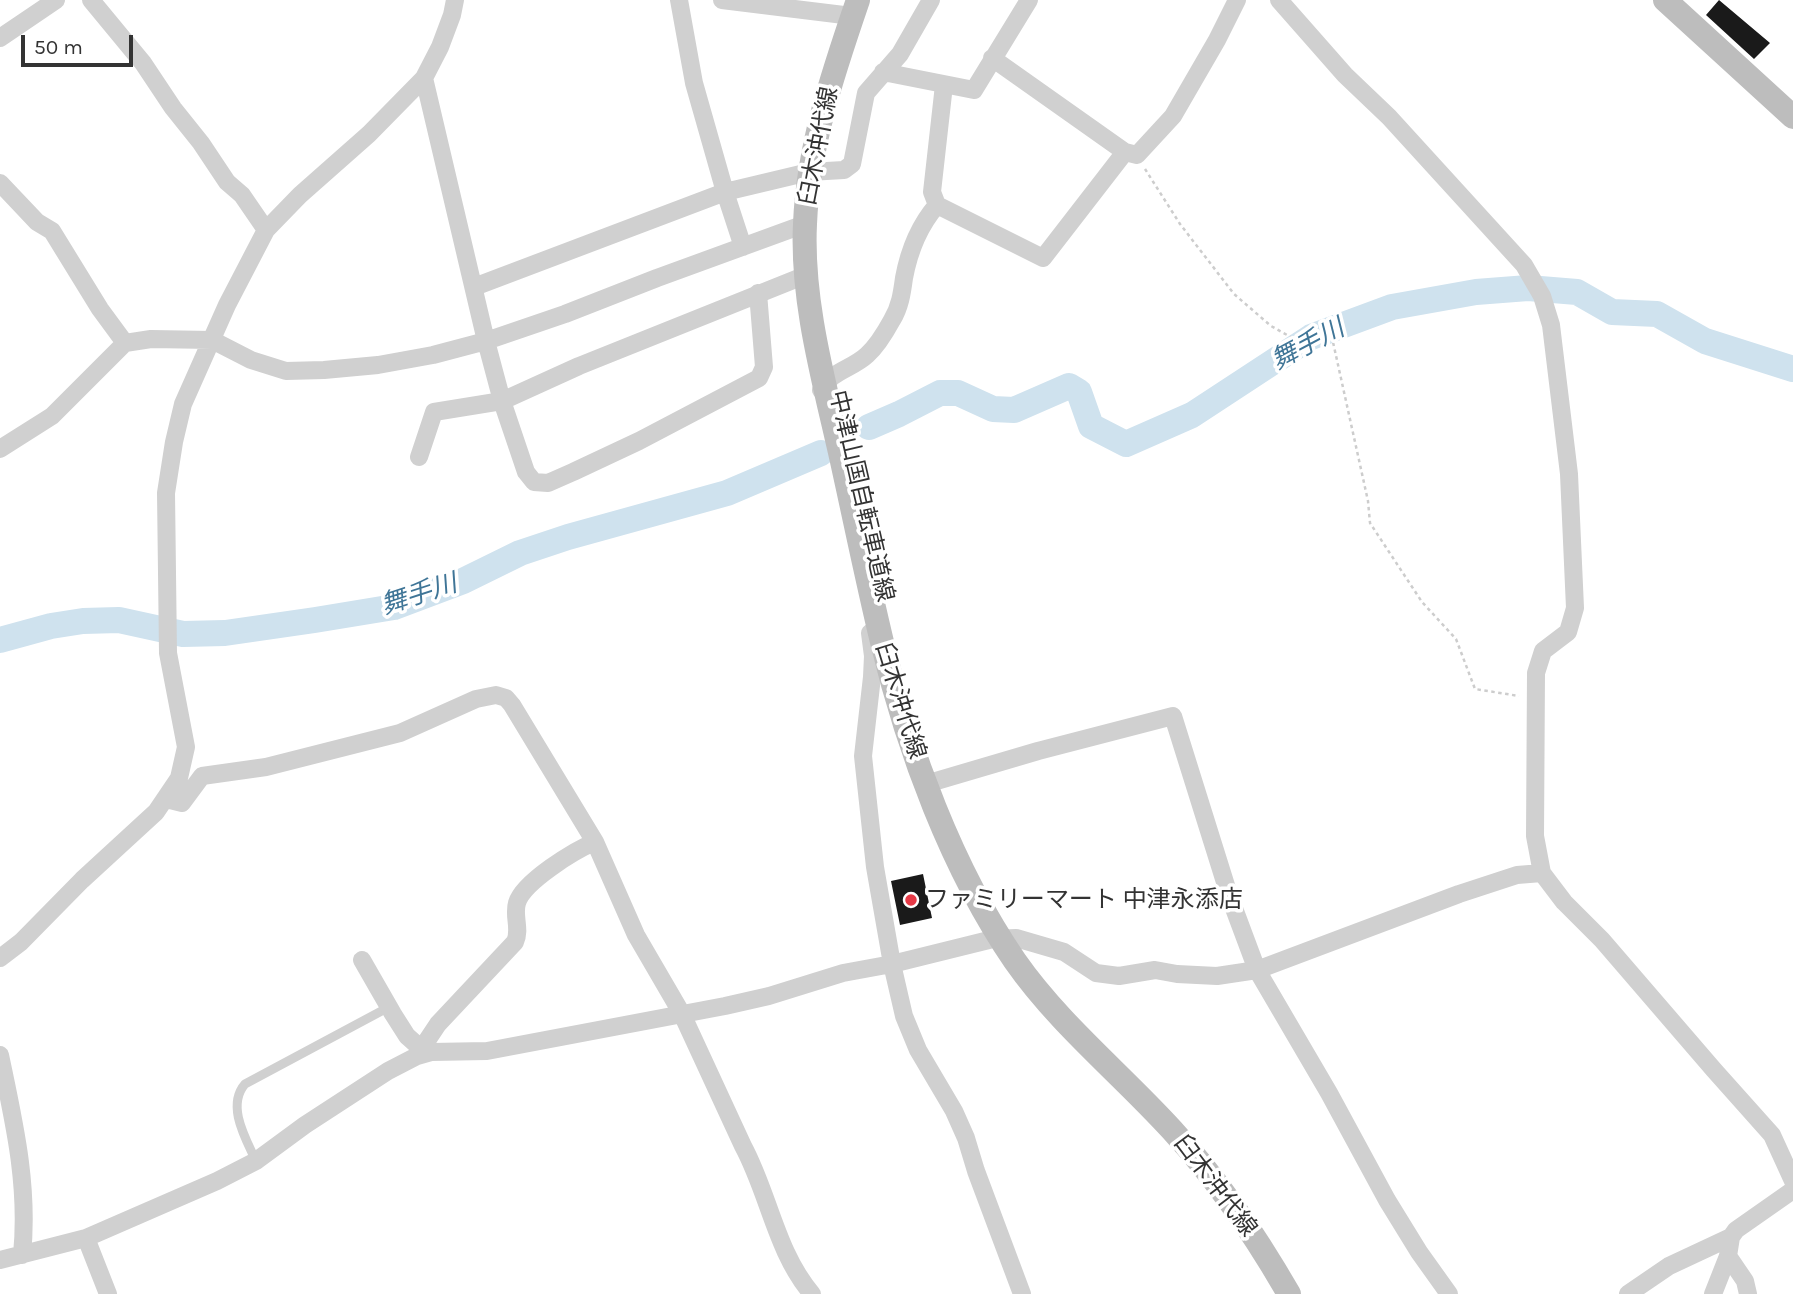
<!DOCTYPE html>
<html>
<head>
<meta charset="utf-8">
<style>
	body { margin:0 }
	#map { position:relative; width:1793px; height:1294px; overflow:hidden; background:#fff; font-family:Karla,sans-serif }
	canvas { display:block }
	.scale { position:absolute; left:21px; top:35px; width:112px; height:32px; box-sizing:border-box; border:4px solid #333; border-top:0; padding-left:9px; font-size:21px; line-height:24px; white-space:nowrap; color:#333; -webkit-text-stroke:5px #fff; paint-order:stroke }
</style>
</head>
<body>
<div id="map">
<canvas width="1793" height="1294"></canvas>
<div class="scale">50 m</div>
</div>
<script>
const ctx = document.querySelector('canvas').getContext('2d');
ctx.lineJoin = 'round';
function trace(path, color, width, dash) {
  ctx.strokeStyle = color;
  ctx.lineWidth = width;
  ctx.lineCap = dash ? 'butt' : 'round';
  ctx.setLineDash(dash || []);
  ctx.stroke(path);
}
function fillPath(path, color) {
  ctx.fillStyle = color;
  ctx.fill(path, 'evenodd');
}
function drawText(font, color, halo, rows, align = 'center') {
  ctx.font = font + ' Karla,"Noto Sans JP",sans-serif';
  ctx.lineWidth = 7;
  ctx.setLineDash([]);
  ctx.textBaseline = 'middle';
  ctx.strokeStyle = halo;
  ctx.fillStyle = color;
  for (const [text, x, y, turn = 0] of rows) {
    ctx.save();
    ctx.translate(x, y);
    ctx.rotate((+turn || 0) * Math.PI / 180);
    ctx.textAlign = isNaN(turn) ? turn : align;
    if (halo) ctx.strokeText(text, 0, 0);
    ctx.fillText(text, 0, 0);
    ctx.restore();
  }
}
const river = new Path2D(`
	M869 427 899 414 940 393H958L993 409 1014 410 1069 386 1079 392 1091 426 1126 444 1192 415 1311 337 1392 307 1476 292 1528 288 1577 292 1612 312 1657 314 1705 341 1793 369
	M0 640 51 626 83 621 119 620 183 634 225 633 315 620 394 607 463 581 520 553 568 537 727 493 821 453`);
const building = new Path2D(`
	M1719 0 1770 43 1754 59 1706 15Z
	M923 874 932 918 900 925 891 881Z`);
const path = new Path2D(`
	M1145 169 1180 224 1234 294 1271 326 1305 345 1331 333 1368 501 1370 523 1422 602 1456 639 1475 689 1519 696`);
const service = new Path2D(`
	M256 1161C246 1139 226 1106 245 1084L389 1007`);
const minor = new Path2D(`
	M91 0 143 63 173 108 201 143 227 182 242 195 266 230
	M679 0 694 83 725 192 743 247
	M722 0 852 16
	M1279 0 1345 75 1389 117 1524 265 1542 296 1551 325 1569 474 1575 608 1568 632 1543 651 1536 673 1535 836 1542 873 1564 902 1602 940 1714 1070 1772 1135 1793 1181
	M0 38 56 0
	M992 58 1125 152 1137 155 1173 116 1217 40 1237 0
	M883 72 974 90 1029 0
	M424 78 486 341 502 401 526 472 534 482 548 483 573 472 639 441 759 378 764 367 758 293
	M944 85 932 192 937 205 1043 258 1125 152
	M0 183 37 222 52 231 100 309 125 343 151 339 212 340 251 360 286 371 324 370 378 365 433 355 486 341 565 314 657 278 805 224
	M474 287 725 192 809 172 844 170 852 164 866 93 900 54 931 0
	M821 390C831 371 852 369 867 355 877 346 886 331 892 320 900 307 902 293 904 278 909 251 918 227 937 205
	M0 449 52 416 125 343
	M419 457 434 412 502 401 579 366 806 275
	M870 633 873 656 872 677 863 756 875 867 892 964 904 1016 918 1050 954 1111 966 1138 976 1171 1022 1294
	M926 784 1038 751 1173 716 1229 895 1257 970 1329 1093 1387 1200 1419 1252 1449 1294
	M166 799 182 803 202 776 266 767 400 733 476 699 496 695 506 698 512 705 595 842 636 935 682 1014 743 1146C769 1194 776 1252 812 1294
	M0 958 21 942 82 880 156 812 179 778 186 747 168 653 166 493 174 442 183 404 227 305 266 230 300 195 369 134 424 78 440 47 452 15 455 0
	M362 960 393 1014 407 1036 426 1053V1042L438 1024 515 942C521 929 513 916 517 903 523 882 575 850 595 842
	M0 1055C14 1122 29 1185 22 1255
	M86 1238 108 1294
	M1728 1256 1745 1281 1748 1294
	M0 1260 86 1238 217 1181 256 1161 305 1125 388 1071 417 1056 431 1052 487 1051 725 1006 769 996 843 973 892 964 993 939 1016 938 1064 952 1096 973 1119 976 1155 970 1177 974 1217 976 1257 970 1459 894 1517 875 1542 873
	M1628 1294 1669 1266 1731 1237 1736 1230 1793 1190
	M1713 1294 1728 1256 1731 1237`);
const secondary = new Path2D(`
	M858 0C833 73 808 146 805 224 801 304 826 388 843 466 856 525 868 584 882 642 908 750 952 869 1015 961 1059 1024 1120 1073 1172 1130 1218 1180 1255 1235 1289 1294
	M1665 0 1793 117`);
const markers = [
	[911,900,7,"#e63946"]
];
const streetNames = [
	["臼木沖代線",819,146,-79],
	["中津山国自転車道線",861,496,77],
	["臼木沖代線",900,701,73],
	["臼木沖代線",1215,1186,53]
];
const poiNames = [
	["ファミリーマート 中津永添店",925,900]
];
const waterNames = [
	["舞手川",1308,345,-28],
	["舞手川",419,595,-18]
];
trace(river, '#cfe2ee', 26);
fillPath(building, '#1a1a1a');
trace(path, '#cdcdcd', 2.5, [3.5, 3.5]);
trace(service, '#d0d0d0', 9);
trace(minor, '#d0d0d0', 18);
trace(secondary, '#bdbdbd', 24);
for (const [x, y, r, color] of markers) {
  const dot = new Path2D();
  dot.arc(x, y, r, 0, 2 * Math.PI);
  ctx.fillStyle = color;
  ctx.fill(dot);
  trace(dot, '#fff', 2.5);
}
drawText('24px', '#333', '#fff', streetNames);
drawText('24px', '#333', '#fff', poiNames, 'left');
drawText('italic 26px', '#3f7597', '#fff', waterNames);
</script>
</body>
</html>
